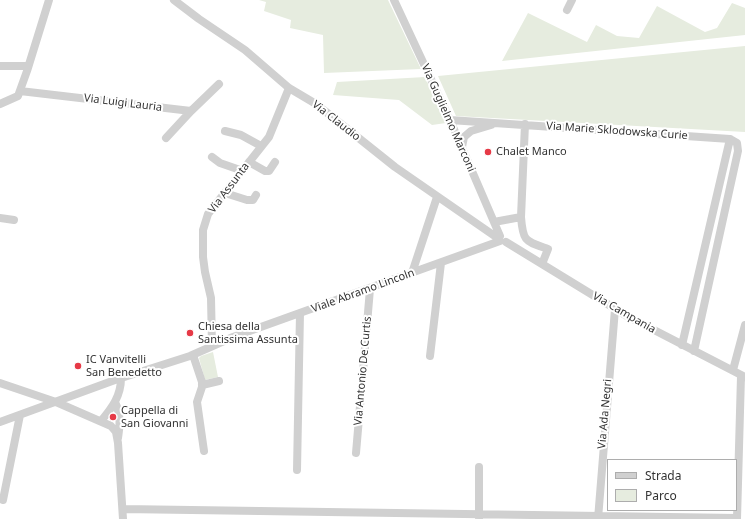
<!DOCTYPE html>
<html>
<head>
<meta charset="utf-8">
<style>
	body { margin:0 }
	#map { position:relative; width:745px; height:519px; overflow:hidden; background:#fff; font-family:"Noto Sans",sans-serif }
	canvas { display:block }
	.legend { position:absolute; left:607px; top:459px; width:130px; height:52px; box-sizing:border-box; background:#fff; border:1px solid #adadad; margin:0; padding:5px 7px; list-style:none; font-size:12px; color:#333 }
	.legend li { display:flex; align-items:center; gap:8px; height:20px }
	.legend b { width:20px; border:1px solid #adadad }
</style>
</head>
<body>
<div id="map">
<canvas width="745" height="519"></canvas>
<ul class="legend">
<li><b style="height:5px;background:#d0d0d0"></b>Strada</li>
<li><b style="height:11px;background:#e6ecdf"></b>Parco</li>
</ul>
</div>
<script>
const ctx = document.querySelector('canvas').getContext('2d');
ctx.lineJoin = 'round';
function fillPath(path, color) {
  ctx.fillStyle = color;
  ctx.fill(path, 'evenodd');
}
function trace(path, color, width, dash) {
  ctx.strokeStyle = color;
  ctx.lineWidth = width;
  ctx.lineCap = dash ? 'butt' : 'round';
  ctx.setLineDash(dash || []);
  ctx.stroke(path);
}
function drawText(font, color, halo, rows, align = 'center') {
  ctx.font = font + ' "Noto Sans",sans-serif';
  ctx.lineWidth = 4;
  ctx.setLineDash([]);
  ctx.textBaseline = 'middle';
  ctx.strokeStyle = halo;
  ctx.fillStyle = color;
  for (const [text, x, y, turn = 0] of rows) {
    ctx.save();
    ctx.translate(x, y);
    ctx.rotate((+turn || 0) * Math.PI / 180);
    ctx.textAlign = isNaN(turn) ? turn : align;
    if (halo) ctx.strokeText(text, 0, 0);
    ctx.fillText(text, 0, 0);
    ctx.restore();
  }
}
const green = new Path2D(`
	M259 0H388L421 69 324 73 323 35 290 28 291 20 264 11 266 2Z
	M732 3 745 8V35L502 61 528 13 587 42 596 25 617 36 639 38 657 6 705 32 717 28Z
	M745 46V132L456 116 438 76Z
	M425 77 446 123 432 125 399 100 333 95 337 82Z
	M213 352 218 377 205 380 199 358 201 356Z`);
const minor = new Path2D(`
	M174 0 199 19 245 50 289 88 316 104 395 167 499 239
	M394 0 450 120 500 236
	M567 10 572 0
	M0 66H28
	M20 91 191 111 166 138
	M0 104 18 96 27 71 49 0
	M191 111 219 84
	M450 120 730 139 737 143 738 151 694 351
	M225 131 241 135 261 146
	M462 147 464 137 471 131 491 125
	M212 157 220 163 243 171
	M249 162 265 171H269L275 162
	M225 193 247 200H253L256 195
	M521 217C523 242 525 241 548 249L542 264
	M0 218 14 220
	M494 222 521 217 525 124
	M506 242 627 316 745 377
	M412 273 437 197
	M682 345 730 139
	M212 346 211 298 205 272 203 257V230L208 214 269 137 289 88
	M193 355 202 382V387L197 402 204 451
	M430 356 441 263
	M733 370 745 325
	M0 383 56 402 111 426 116 432 118 443 123 519
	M202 385 219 381
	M115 402C121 415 120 425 118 438
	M101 421C112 408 121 396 121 378
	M0 422 115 380 190 356 233 337 500 241
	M356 453 370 289
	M297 470 300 313
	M3 500 20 415
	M123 509 737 518
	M479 518V467
	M598 519 615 309
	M737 519 741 376`);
const markers = [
	[488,152,4,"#e63946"],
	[190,333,4,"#e63946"],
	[78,366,4,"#e63946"],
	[113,417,4,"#e63946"]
];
const streetNames = [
	["Via Luigi Lauria",123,103,7],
	["Via Guglielmo Marconi",448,118,66],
	["Via Claudio",336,121,38],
	["Via Marie Sklodowska Curie",617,131,4],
	["Via Assunta",229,188,-53],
	["Viale Abramo Lincoln",363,291,-20],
	["Via Campania",624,313,30],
	["Via Antonio De Curtis",363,371,-85],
	["Via Ada Negri",605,414,-85]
];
const poiNames = [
	["Chalet Manco",496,152],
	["Chiesa della",198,327],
	["Santissima Assunta",198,340],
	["IC Vanvitelli",86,360],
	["San Benedetto",86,373],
	["Cappella di",121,411],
	["San Giovanni",121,424]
];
fillPath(green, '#e6ecdf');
trace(minor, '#d0d0d0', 8);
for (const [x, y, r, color] of markers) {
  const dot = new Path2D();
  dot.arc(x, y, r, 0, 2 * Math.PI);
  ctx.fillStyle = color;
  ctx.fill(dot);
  trace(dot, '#fff', 1.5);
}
drawText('11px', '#333', '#fff', streetNames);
drawText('11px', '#333', '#fff', poiNames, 'left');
</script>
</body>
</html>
